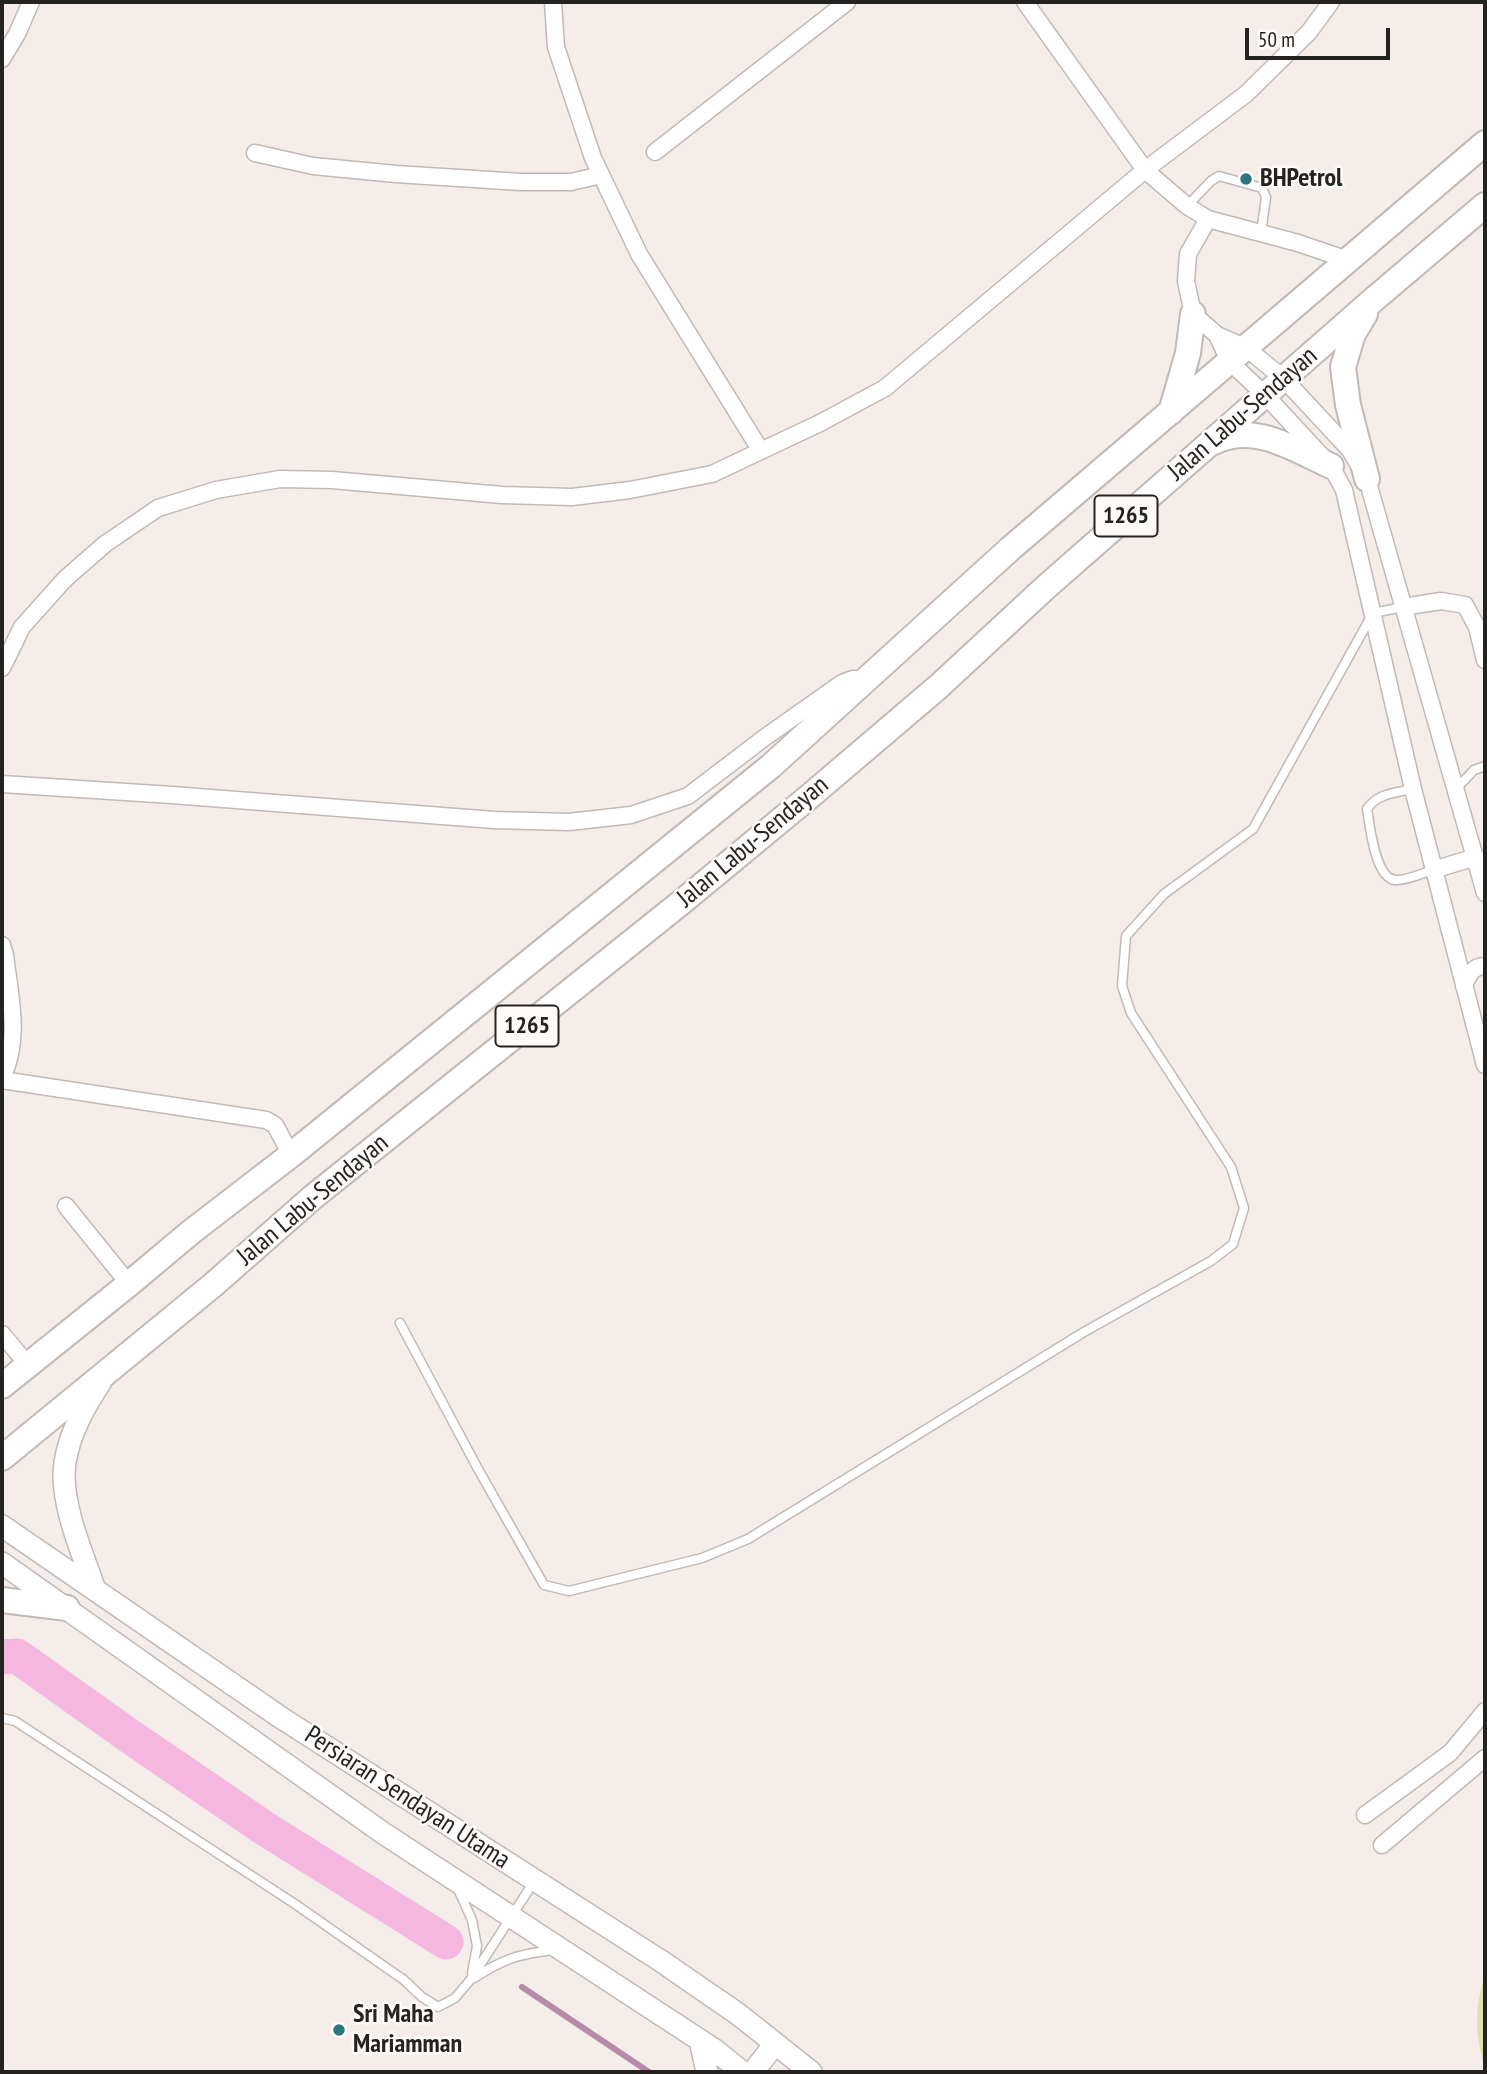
<!DOCTYPE html>
<html>
<head>
<meta charset="utf-8">
<style>
	body { margin:0 }
	#map { position:relative; width:1487px; height:2074px; overflow:hidden; background:#f4ede9; font-family:"PT Sans Narrow",sans-serif }
	canvas { display:block }
	.frame { position:absolute; inset:0; border:4px solid #252321; pointer-events:none }
	.scale { position:absolute; left:1245px; top:28px; width:145px; height:32px; box-sizing:border-box; border:4px solid #252321; border-top:0; padding-left:9px; font-size:21px; line-height:24px; white-space:nowrap; color:#252321; -webkit-text-stroke:5px #fefbfa; paint-order:stroke }
</style>
</head>
<body>
<div id="map">
<canvas width="1487" height="2074"></canvas>
<div class="frame"></div>
<div class="scale">50 m</div>
</div>
<script>
const ctx = document.querySelector('canvas').getContext('2d');
ctx.lineJoin = 'round';
function fillPath(path, color) {
  ctx.fillStyle = color;
  ctx.fill(path, 'evenodd');
}
function trace(path, color, width, dash) {
  ctx.strokeStyle = color;
  ctx.lineWidth = width;
  ctx.lineCap = dash ? 'butt' : 'round';
  ctx.setLineDash(dash || []);
  ctx.stroke(path);
}
function drawText(font, color, halo, rows, align = 'center') {
  ctx.font = font + ' "PT Sans Narrow",sans-serif';
  ctx.lineWidth = 5;
  ctx.setLineDash([]);
  ctx.textBaseline = 'middle';
  ctx.strokeStyle = halo;
  ctx.fillStyle = color;
  for (const [text, x, y, turn = 0] of rows) {
    ctx.save();
    ctx.translate(x, y);
    ctx.rotate((+turn || 0) * Math.PI / 180);
    ctx.textAlign = isNaN(turn) ? turn : align;
    if (halo) ctx.strokeText(text, 0, 0);
    ctx.fillText(text, 0, 0);
    ctx.restore();
  }
}
const green = new Path2D(`
	M1485 1975V2066C1474 2036 1475 2005 1485 1975Z`);
const stream = new Path2D(`
	M522 1987 649 2072`);
const river = new Path2D(`
	M2 1657 17 1656 128 1735 264 1828 446 1942`);
const lane = new Path2D(`
	M1187 206 1211 181 1219 176 1262 188 1266 197 1261 234
	M1413 789C1395 793 1378 793 1367 809 1370 826 1375 878 1395 880 1407 881 1422 873 1433 870
	M1456 789 1474 770 1485 766
	M400 1323 478 1469 544 1585 569 1591 702 1558 748 1539 1084 1332 1211 1261 1233 1244 1244 1208 1231 1167 1131 1013 1122 986 1126 936 1164 894 1253 829 1373 613 1403 607
	M2 1718 15 1721 295 1904 404 1980 422 1997 438 2007 455 1998 471 1979 535 1880
	M458 1889 472 1920 477 1946 472 1973
	M474 1978C503 1959 519 1954 553 1950`);
const street = new Path2D(`
	M553 2 556 47 593 158 639 254 761 451
	M1025 2 1145 170 1187 206 1208 219 1298 243 1348 260
	M2 59 17 34 31 2
	M655 152 847 2
	M255 153 313 166 396 174 521 182H571L601 175
	M1208 219 1188 254 1186 281 1193 314 1217 335 1245 347 1284 379 1350 450 1367 479 1485 893
	M1217 335 1229 361 1265 395 1331 466 1344 490 1413 789 1485 1065
	M1403 607 1441 601 1465 605 1477 627 1485 660
	M2 668 22 627 65 579 105 544 158 508 216 490 280 479 332 480 502 495 572 497 630 490 712 474 820 423 885 388 1145 170 1246 94 1309 32 1331 2
	M2 784 172 795 494 820 569 822 631 815 688 796 764 738 842 683 853 679 866 680
	M1433 870 1476 857
	M2 945 5 955C10 997 21 1039 2 1078
	M1464 986C1468 976 1472 966 1485 966
	M2 1080 266 1120 275 1125 291 1155
	M66 1206 129 1284
	M2 1334 28 1365
	M1365 1815 1450 1753 1485 1711
	M1382 1845 1485 1758`);
const secondary = new Path2D(`
	M2 1526 280 1717 661 1961 738 2014 811 2072
	M2 1563 383 1833 715 2050 742 2072
	M95 1590C83 1554 64 1513 64 1474 65 1441 83 1409 100 1383
	M700 2040 707 2072
	M753 2072 774 2045`);
const primary = new Path2D(`
	M1365 314 1353 334 1343 367 1348 405 1367 479
	M1171 412 1188 353 1193 314
	M1214 442C1254 422 1294 449 1331 466
	M2 1386 129 1284 191 1232 291 1155 771 766 1011 548 1485 143
	M2 1458 213 1285 313 1197 683 901 810 796 938 687 1046 587 1372 301 1485 205
	M2 1600 67 1608`);
const markers = [
	[1246,179,7,"#2d757f"],
	[339,2030,7,"#2d757f"]
];
const shields = [
	[1126,516,63],
	[527,1026,63]
];
const shieldNames = [
	["1265",1126,516],
	["1265",527,1026]
];
const poiNames = [
	["BHPetrol",1260,179],
	["Sri Maha",353,2015],
	["Mariamman",353,2045]
];
const streetNames = [
	["Jalan Labu-Sendayan",1243,414,-41],
	["Jalan Labu-Sendayan",753,842,-40],
	["Jalan Labu-Sendayan",313,1200,-40],
	["Persiaran Sendayan Utama",407,1798,33]
];
fillPath(green, '#dfe2a8');
trace(stream, '#b78ba7', 6);
trace(river, '#f5b7e0', 35);
trace(lane, '#c0b9b5', 11);
trace(street, '#c0b9b5', 19);
trace(secondary, '#c0b9b5', 24);
trace(primary, '#c0b9b5', 28);
trace(lane, '#fff', 8);
trace(street, '#fff', 16);
trace(secondary, '#fff', 21);
trace(primary, '#fff', 24);
for (const [x, y, r, color] of markers) {
  const dot = new Path2D();
  dot.arc(x, y, r, 0, 2 * Math.PI);
  ctx.fillStyle = color;
  ctx.fill(dot);
  trace(dot, '#fefbfa', 2.5);
}
for (const [x, y, w] of shields) {
  const box = new Path2D();
  box.roundRect(x - w / 2, y - 20.5, w, 41, 5);
  ctx.fillStyle = '#fefbfa';
  ctx.fill(box);
  trace(box, '#252321', 2);
}
drawText('bold 24px', '#252321', null, shieldNames);
drawText('bold 26px', '#252321', '#fefbfa', poiNames, 'left');
drawText('26px', '#252321', '#fefbfa', streetNames);
</script>
</body>
</html>
